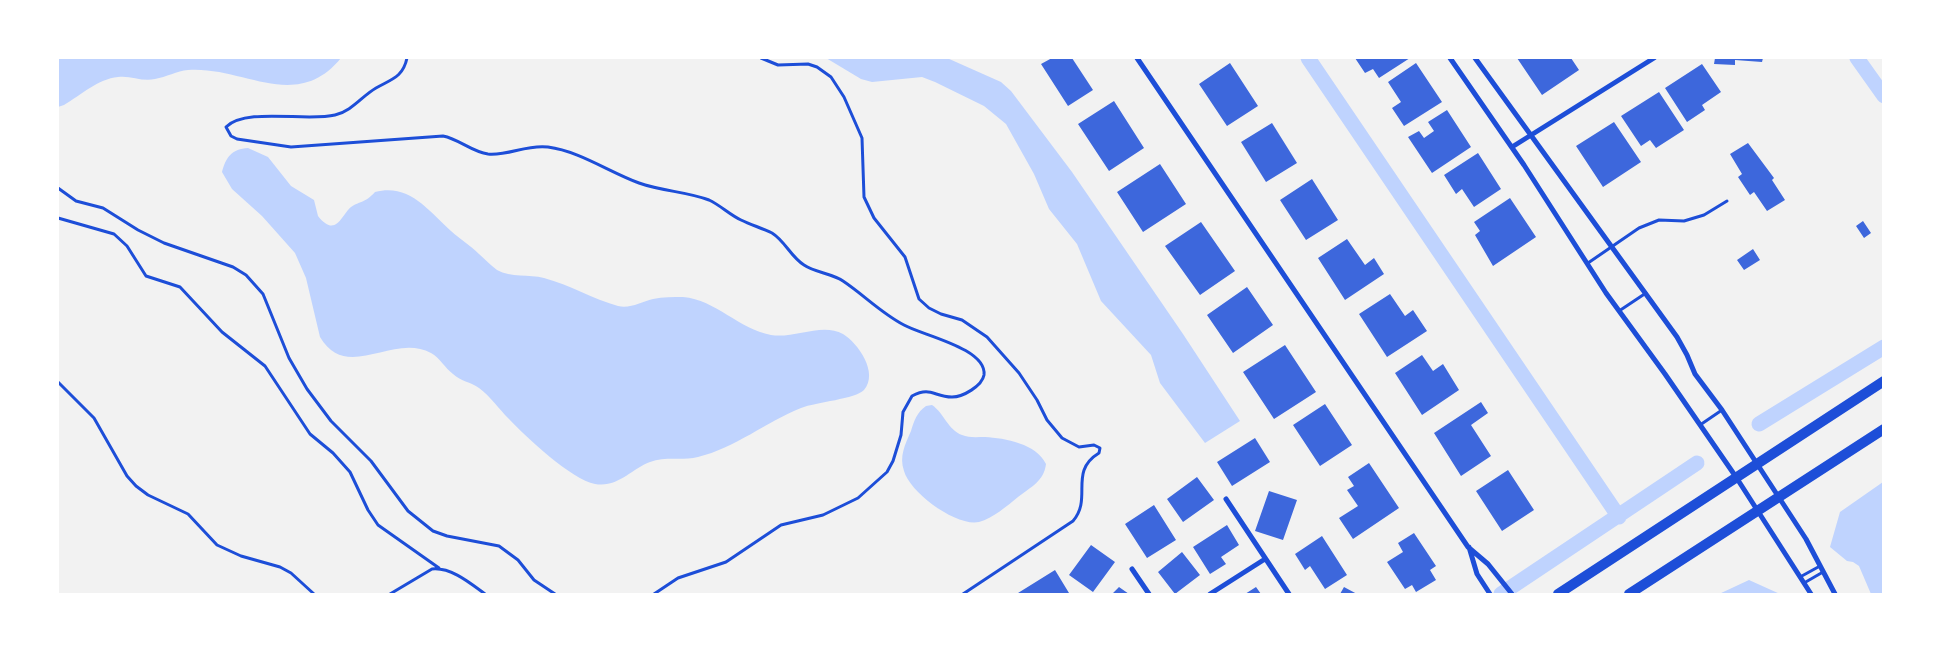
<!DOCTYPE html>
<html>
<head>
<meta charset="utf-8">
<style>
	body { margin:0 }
	#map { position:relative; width:1941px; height:652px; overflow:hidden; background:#f2f2f2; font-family:"Open Sans",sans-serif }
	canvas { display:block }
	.frame { position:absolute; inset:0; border:59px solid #fff; pointer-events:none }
</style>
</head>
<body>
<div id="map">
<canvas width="1941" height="652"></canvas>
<div class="frame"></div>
</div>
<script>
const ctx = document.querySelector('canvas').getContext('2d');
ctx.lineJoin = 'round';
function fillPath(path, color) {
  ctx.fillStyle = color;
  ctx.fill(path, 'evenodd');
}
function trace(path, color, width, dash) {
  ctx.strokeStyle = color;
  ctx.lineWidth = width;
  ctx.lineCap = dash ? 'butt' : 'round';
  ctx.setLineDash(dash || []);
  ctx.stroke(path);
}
const water = new Path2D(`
	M58 58H341C296 113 244 66 188 70 177 71 166 77 155 79 142 82 130 75 118 77 98 79 81 95 64 105L58 107Z
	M826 58H947L1001 82 1011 91 1072 172 1183 334 1240 421 1205 443 1160 383 1151 355 1101 301 1077 244 1049 209 1034 174 1006 124 984 106 935 82 922 77 872 82 861 79Z
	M248 148 268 157 291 186 314 200 318 216C336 239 342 214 351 207 360 201 365 203 375 192 409 183 428 210 451 231 460 239 470 245 479 254 485 259 490 265 497 270 511 278 529 274 544 278 570 285 593 299 618 306 630 309 641 302 653 299 663 297 673 297 683 297 716 300 739 329 771 335 794 339 822 322 843 334 858 343 879 373 864 390 856 399 816 402 801 408 766 422 735 448 698 457 682 461 665 456 650 462 631 469 618 488 595 484 572 480 525 436 509 419 499 409 490 396 479 388 471 382 460 381 453 374 445 368 440 358 431 353 393 332 347 383 320 337L306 278 295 253 262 216 232 189 222 172C226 157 232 149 248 148Z
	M932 405C944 413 948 430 962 435 969 438 977 437 985 437 1005 438 1037 444 1046 464 1044 481 1031 487 1018 497 1007 506 993 518 979 522 957 527 910 493 904 471 899 456 905 445 911 431 914 421 917 412 926 406Z
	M1883 482V594H1871L1859 566 1853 562 1847 561 1830 547 1840 512Z
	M1749 580 1780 594H1719Z`);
const canal = new Path2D(`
	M1308 58 1619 517
	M1857 58 1884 96
	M1759 424 1884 347
	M1501 594 1697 463`);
const building = new Path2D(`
	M1052 58H1072L1093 90 1068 106 1041 64Z
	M1355 58H1410L1379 78 1373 69 1365 73Z
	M1517 58H1571L1579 70 1542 95Z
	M1715 58H1763L1762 62 1735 60V65L1714 64Z
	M1230 63 1258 106 1227 126 1199 84Z
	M1416 63 1442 102 1404 126 1392 108 1401 102 1388 82Z
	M1702 64 1721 92 1702 105 1705 110 1687 122 1665 88Z
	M1659 92 1684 130 1656 148 1650 140 1641 146 1621 116Z
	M1114 101 1144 148 1109 171 1078 124Z
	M1447 110 1471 147 1432 173 1408 137 1419 131 1424 138 1434 131 1428 122Z
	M1614 122 1641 162 1603 187 1576 146Z
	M1272 123 1297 163 1266 182 1241 142Z
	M1748 143 1774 178 1772 180 1785 200 1767 211 1754 192 1750 195 1738 177 1742 174 1730 154Z
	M1478 153 1501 189 1474 207 1462 189 1456 194 1444 175Z
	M1160 164 1186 204 1143 232 1117 192Z
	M1312 179 1338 220 1306 240 1280 200Z
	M1510 198 1536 237 1493 266 1475 235 1480 231 1474 222Z
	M1863 221 1871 233 1864 238 1856 226Z
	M1201 222 1235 271 1200 295 1165 246Z
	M1347 239 1365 265 1374 258 1384 274 1345 300 1318 258Z
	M1753 249 1760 260 1744 270 1737 260Z
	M1247 287 1273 325 1233 353 1207 315Z
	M1390 294 1405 316 1413 310 1427 331 1387 357 1359 314Z
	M1285 345 1316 392 1274 419 1243 372Z
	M1422 355 1433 371 1443 364 1459 390 1422 415 1395 373Z
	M1481 402 1488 413 1471 425 1491 456 1461 476 1434 433Z
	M1325 404 1352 445 1320 466 1293 425Z
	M1255 438 1270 462 1232 486 1217 462Z
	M1369 463 1399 508 1353 539 1339 518 1358 506 1347 490 1354 486 1348 477Z
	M1508 470 1534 510 1502 531 1476 491Z
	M1197 477 1214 500 1183 522 1167 499Z
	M1269 491 1297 500 1283 540 1255 531Z
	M1154 505 1176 540 1147 558 1125 524Z
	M1227 525 1239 545 1221 557 1226 564 1210 574 1193 547Z
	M1414 533 1436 566 1430 570 1436 580 1416 592 1412 585 1405 589 1387 562 1403 552 1398 543Z
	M1322 536 1347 575 1325 589 1310 566 1305 570 1295 554Z
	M1091 545 1115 562 1093 592 1069 575Z
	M1182 552 1200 575 1175 594 1158 572Z
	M1055 570 1069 593 1019 594 1018 593Z
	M1119 587 1129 594H1112Z
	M1256 587 1261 594H1245Z
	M1344 587 1357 594H1340Z`);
const service = new Path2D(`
	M407 58C403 77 392 79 376 88 362 96 352 111 335 115 307 122 246 107 226 127L231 136 237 139 291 147 443 136C459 139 472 152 488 154 508 156 527 144 548 147 579 151 609 172 639 183 661 191 689 192 709 200 720 205 730 215 741 220 751 225 762 228 772 233 785 241 791 257 804 265 816 273 831 273 843 281 864 295 881 313 904 325 921 335 987 348 984 375 982 386 963 397 952 397 934 397 931 386 912 396L903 412 901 435 893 461 887 472 858 498 823 515 781 525 726 562 678 578 654 594
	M761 58 778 65 808 64 817 67 831 77 844 97 862 138 864 197 874 218 905 257 919 299 929 308 941 314 962 320 987 337 1019 373 1037 400 1047 420 1062 438 1079 447 1094 445 1100 448 1099 453C1068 472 1093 498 1073 521L963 594
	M58 188 76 201 103 208 138 230 164 243 233 267 246 275 263 294 289 358 307 389 331 421 371 461 408 511 433 531 447 536 499 546 518 560 534 580 555 594
	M58 218 114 234 127 246 146 276 180 287 222 332 265 366 310 434 333 453 350 472 368 510 378 525 439 568
	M1588 263 1639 228 1659 220 1684 221 1704 215 1727 201
	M1619 311 1646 293
	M58 382 94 418 127 476 136 486 148 495 188 514 217 545 241 556 280 567 291 573 314 594
	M1700 425 1722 410
	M1800 577 1820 566
	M1804 583 1823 572
	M390 594 432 569C451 567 470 583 485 594`);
const minor = new Path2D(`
	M1137 58 1468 547 1488 564 1512 594
	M1450 58 1524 165 1606 293 1665 374 1736 477 1811 594
	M1475 58 1677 337 1687 355 1695 374 1722 410 1806 539 1835 594
	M1512 147 1654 58
	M1226 499 1289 594
	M1469 547 1477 574 1490 594
	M1132 569 1149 594
	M1210 594 1265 559`);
const primary = new Path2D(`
	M1558 594 1884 381
	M1629 594 1884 429`);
fillPath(water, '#bfd3fe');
trace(canal, '#bfd3fe', 15);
fillPath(building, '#3d67dc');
trace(service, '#1d4ed8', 3);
trace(minor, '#1d4ed8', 5);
trace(primary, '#1d4ed8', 10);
</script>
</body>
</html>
